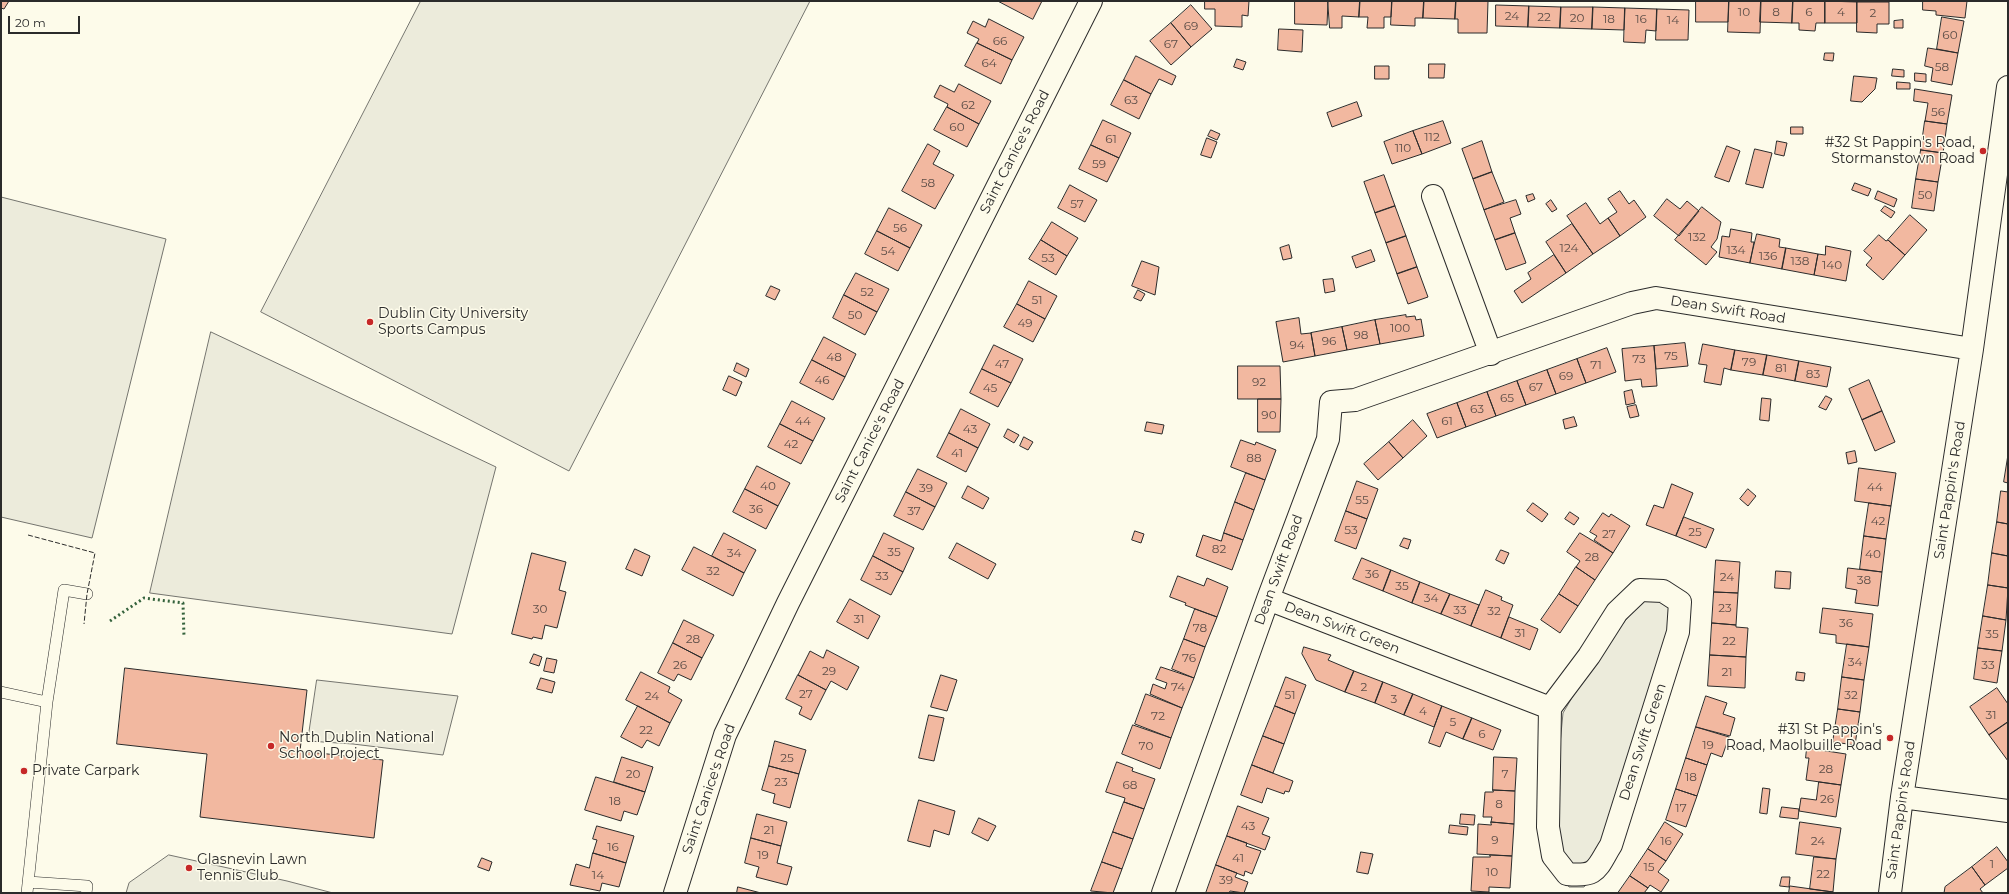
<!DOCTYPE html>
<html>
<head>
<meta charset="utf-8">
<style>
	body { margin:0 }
	#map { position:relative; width:2009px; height:894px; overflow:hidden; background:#fdfbea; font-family:Montserrat,sans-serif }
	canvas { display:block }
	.frame { position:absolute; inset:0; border:2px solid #2b2b2b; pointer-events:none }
	.scale { position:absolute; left:8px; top:16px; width:72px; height:18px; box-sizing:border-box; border:2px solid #2b2b2b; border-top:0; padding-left:5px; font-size:12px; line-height:14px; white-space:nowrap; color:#2b2b2b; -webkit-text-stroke:3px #fdfbea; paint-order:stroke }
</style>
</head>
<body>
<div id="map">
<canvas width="2009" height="894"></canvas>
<div class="frame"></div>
<div class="scale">20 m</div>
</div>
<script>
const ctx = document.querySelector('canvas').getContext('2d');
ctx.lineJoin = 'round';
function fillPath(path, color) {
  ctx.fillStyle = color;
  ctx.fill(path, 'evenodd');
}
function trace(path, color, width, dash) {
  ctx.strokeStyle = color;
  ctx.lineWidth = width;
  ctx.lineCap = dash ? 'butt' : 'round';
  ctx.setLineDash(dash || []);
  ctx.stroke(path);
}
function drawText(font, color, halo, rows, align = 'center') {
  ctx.font = font + ' Montserrat,sans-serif';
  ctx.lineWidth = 3;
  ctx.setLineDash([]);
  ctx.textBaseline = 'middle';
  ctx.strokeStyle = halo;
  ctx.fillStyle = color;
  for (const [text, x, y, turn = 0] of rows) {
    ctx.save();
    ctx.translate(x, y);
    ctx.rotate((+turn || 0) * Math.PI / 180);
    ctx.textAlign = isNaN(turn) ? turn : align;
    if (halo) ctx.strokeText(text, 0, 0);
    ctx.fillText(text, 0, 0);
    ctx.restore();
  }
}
const green = new Path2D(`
	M421 1H810L569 471 261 312Z
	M1 197 166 239 92 538 1 517Z
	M211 332 496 467 452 634 150 593Z
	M1647 594 1685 618 1597 873 1584 887H1569L1560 874 1552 827 1563 713 1594 660Z
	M317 680 458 696 443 755 353 744 308 741Z
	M169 855 287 881 333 893H126L129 883Z`);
const building = new Path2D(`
	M1 1H9L4 9 1 8Z
	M998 1H1042L1033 19Z
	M1205 1H1249L1248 16 1242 15V27L1215 26V9H1205Z
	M1295 1H1328L1327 25 1295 24Z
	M1328 1H1360L1359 17 1342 16V28H1330Z
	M1360 1H1392L1391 17H1384V28H1367L1368 17H1359Z
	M1392 1H1424L1423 18H1415V26L1391 25Z
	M1424 1H1456L1455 19 1423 18Z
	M1456 1H1488L1487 33H1458V19H1455Z
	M1696 1H1729L1728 22H1696Z
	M1729 1H1761L1760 33 1728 32Z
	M1761 1H1793L1792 23 1760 22Z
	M1793 1H1825V23H1816L1815 31 1799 30V23H1792Z
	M1825 1 1857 2V23H1825Z
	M1923 1H1967L1965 18 1936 15V11L1923 10Z
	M1857 2H1889V24H1877V33L1857 32Z
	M1191 5 1212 29 1191 47 1171 23Z
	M1496 5 1529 6 1528 27 1496 26Z
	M1529 6 1561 7 1560 28 1528 27Z
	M1561 7H1593L1592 29 1560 28Z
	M1593 7 1625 8 1624 30 1592 29Z
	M1625 8 1657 9 1656 31 1646 30 1645 43 1624 42Z
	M1657 9 1689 10 1688 40H1656Z
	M1942 17 1964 21 1958 53 1937 49Z
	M989 19 1024 37 1012 60 977 43 979 39 967 33 973 21 985 27Z
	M1903 20V28H1894V21Z
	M1171 23 1191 47 1171 65 1150 41Z
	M1279 29 1303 30 1302 52 1278 50Z
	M977 43 1012 60 1001 84 965 66Z
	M1928 48 1958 53 1952 85 1931 81 1933 68 1925 66Z
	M1825 53H1834L1833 61 1824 60Z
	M1136 56 1176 76 1172 85 1159 79 1151 94 1124 80Z
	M1237 59 1246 62 1243 70 1234 67Z
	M1429 64H1445L1444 78H1429Z
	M1375 66H1389V79H1375Z
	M1893 69 1904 70V77L1892 76Z
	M1915 73 1926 74V82L1915 81Z
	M1854 76 1877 78 1875 89 1862 102 1851 101Z
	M1124 80 1151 94 1139 119 1111 105Z
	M1897 82 1910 83V89H1897Z
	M959 84 991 101 979 124 947 107 948 104 934 97 940 85 954 92Z
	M1915 89 1952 95 1947 124 1925 121 1928 103 1914 101Z
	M1357 102 1362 116 1332 127 1327 113Z
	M947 107 979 124 967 147 934 130Z
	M1103 120 1131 133 1119 158 1091 145Z
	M1443 121 1451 143 1422 154 1413 131Z
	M1925 121 1947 124 1943 153 1921 150Z
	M1791 127H1803V134H1791Z
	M1211 130 1220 134 1217 140 1208 136Z
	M1413 131 1422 154 1392 164 1384 142Z
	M1207 138 1217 142 1211 158 1201 155Z
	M1482 141 1492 172 1473 179 1462 149Z
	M1777 141 1787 143 1784 156 1775 154Z
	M928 144 940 151 933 164 954 175 935 209 902 191Z
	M1091 145 1119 158 1107 182 1079 169Z
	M1727 146 1740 151 1729 182 1715 177Z
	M1755 149 1772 153 1763 188 1746 184Z
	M1921 150 1943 153 1938 182 1916 179Z
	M1492 172 1504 202 1484 210 1473 179Z
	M1384 175 1395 206 1375 213 1364 182Z
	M1916 179 1938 182 1934 211 1912 208Z
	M1855 183 1871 189 1868 196 1852 190Z
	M1070 185 1097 200 1085 222 1058 208Z
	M1620 191 1629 204 1634 200 1646 217 1620 236 1608 218 1617 212 1608 199Z
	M1878 191 1897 199 1894 207 1875 199Z
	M1533 194 1535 199 1528 202 1526 196Z
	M1667 199 1680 209 1687 201 1699 211 1679 236 1654 216Z
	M1516 200 1521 214 1510 218 1515 233 1495 240 1484 210Z
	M1551 200 1557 209 1552 212 1546 204Z
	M1586 203 1600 224 1608 218 1620 236 1593 254 1567 216Z
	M1395 206 1406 236 1386 243 1375 213Z
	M1885 206 1895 212 1891 218 1881 211Z
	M1702 207 1721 222 1717 239 1711 247 1717 252 1706 265 1675 240Z
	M889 208 922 225 910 248 877 231Z
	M1910 215 1927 230 1905 255 1888 240Z
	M1052 222 1078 238 1067 256 1041 240Z
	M1572 224 1593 254 1566 273 1546 242Z
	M1731 229 1752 233 1751 242H1754L1750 263 1719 257 1722 236 1729 237Z
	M877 231 910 248 898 271 865 254Z
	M1515 233 1526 263 1506 270 1495 240Z
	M1757 234 1780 239 1779 247 1786 248 1782 269 1750 263Z
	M1879 235 1886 241 1888 240 1905 255 1883 280 1866 265 1872 258 1864 251Z
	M1406 236 1417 267 1397 274 1386 243Z
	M1041 240 1067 256 1056 275 1029 259Z
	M1289 245 1292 258 1283 260 1280 248Z
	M1826 246 1851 251 1846 281 1814 275 1818 254 1825 255Z
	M1786 248 1818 254 1814 275 1782 269Z
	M1371 250 1375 261 1356 268 1352 257Z
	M1554 255 1566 273 1522 303 1514 291 1531 279 1528 273Z
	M1142 261 1159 267 1155 295 1132 286Z
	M1417 267 1428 297 1408 304 1397 274Z
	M856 273 889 289 877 312 844 295Z
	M1333 279 1335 291 1325 293 1323 280Z
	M1029 281 1057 296 1045 319 1017 304Z
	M771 286 780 290 775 300 766 296Z
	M1138 290 1145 294 1141 301 1134 298Z
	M844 295 877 312 865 335 833 318Z
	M1017 304 1045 319 1033 342 1004 327Z
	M1406 315V317L1415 316 1416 320 1421 319 1424 336 1380 344 1375 320Z
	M1299 318 1301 334 1311 333 1315 356 1283 362 1276 322Z
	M1375 320 1380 344 1347 350 1342 327Z
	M1342 327 1347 350 1315 356 1311 333Z
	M824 337 856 354 845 377 812 360Z
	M1685 343 1688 366 1656 369 1654 346Z
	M1703 344 1735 350 1731 370 1724 368 1721 385 1704 382 1707 365 1699 364Z
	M994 345 1023 359 1011 383 982 369Z
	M1654 346 1657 386 1642 387 1641 379 1625 381 1622 349Z
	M1607 348 1616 372 1586 383 1577 359Z
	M1735 350 1767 355 1763 375 1731 370Z
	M1767 355 1799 361 1795 381 1763 375Z
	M1577 359 1586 383 1556 394 1547 370Z
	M812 360 845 377 833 400 800 383Z
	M1799 361 1831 367 1827 387 1795 381Z
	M737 363 749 369 746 377 734 371Z
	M1238 366H1280L1281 399H1238Z
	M982 369 1011 383 998 407 970 393Z
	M1547 370 1556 394 1526 405 1517 381Z
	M729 376 742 382 736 396 723 390Z
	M1869 380 1882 411 1862 420 1849 389Z
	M1517 381 1526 405 1496 416 1487 392Z
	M1632 390 1635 403 1626 405 1624 392Z
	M1487 392 1496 416 1466 427 1457 403Z
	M1826 396 1832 399 1826 410 1819 407Z
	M1762 398 1771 399 1769 421 1760 420Z
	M1258 399H1281L1280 432H1258Z
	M792 401 825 418 813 441 780 424Z
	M1457 403 1466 427 1437 438 1427 414Z
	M1636 405 1639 416 1630 418 1627 407Z
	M961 409 990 424 978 448 949 433Z
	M1882 411 1895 442 1875 451 1862 420Z
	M1574 417 1577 426 1565 429 1563 420Z
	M1413 420 1427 436 1403 458 1389 442Z
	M1147 422 1164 425 1162 434 1145 431Z
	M780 424 813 441 801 464 768 447Z
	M1008 429 1019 435 1014 443 1004 437Z
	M949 433 978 448 966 472 937 457Z
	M1024 437 1033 442 1028 450 1020 446Z
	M1241 440 1255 445 1256 442 1276 450 1265 480 1231 467Z
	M1389 442 1403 458 1378 480 1364 464Z
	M1855 451 1857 462 1848 464 1846 453Z
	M2008 455V483L2004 482Z
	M757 466 790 483 778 506 745 489Z
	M1859 468 1896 473 1891 506 1855 501Z
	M918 469 947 483 935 507 906 492Z
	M1246 473 1265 480 1254 510 1235 502Z
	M1357 481 1378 489 1367 519 1346 511Z
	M1672 484 1693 493 1676 536 1646 525 1654 505 1663 508Z
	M968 486 989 498 983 509 962 498Z
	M745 489 778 506 766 529 733 512Z
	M1748 489 1756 496 1748 506 1740 499Z
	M2001 491 2008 492V524L1997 522Z
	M906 492 935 507 923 530 894 516Z
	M1235 502 1254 510 1243 540 1224 533Z
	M1533 503 1548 514 1542 522 1527 511Z
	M1869 503 1891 506 1886 539 1864 536Z
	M1346 511 1367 519 1356 549 1335 541Z
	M1570 512 1579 518 1574 525 1565 519Z
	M1603 513 1609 517 1611 514 1630 526 1613 553 1594 540 1597 536 1590 532Z
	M1684 517 1714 529 1706 548 1676 536Z
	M1997 522 2008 524V556L1992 553Z
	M1135 531 1144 534 1141 543 1132 540Z
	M724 533 756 550 744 573 712 556Z
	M884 533 914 548 903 572 873 556Z
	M1224 533 1243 540 1232 570 1196 556 1203 535 1221 541Z
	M1580 533 1613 553 1595 580 1576 567 1580 561 1567 552Z
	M1864 536 1886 539 1882 572 1860 569Z
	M1404 538 1411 540 1408 549 1400 546Z
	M957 543 996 564 988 579 949 558Z
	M694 547 744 573 733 596 682 570Z
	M635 549 650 556 642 576 626 569Z
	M1501 550 1509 553 1504 564 1496 560Z
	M532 553 566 562 559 590 566 592 557 628 545 625 542 639 533 637 532 639 512 634Z
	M1992 553 2008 556V588L1988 585Z
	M873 556 903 572 891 595 861 580Z
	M1362 558 1391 570 1383 591 1353 579Z
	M1716 560 1740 562 1738 593 1714 592Z
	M1576 567 1595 580 1578 606 1559 594Z
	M1848 568 1882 572 1878 606 1855 603 1857 590 1846 588Z
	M1391 570 1420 582 1412 603 1383 591Z
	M1776 571 1791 572 1790 589 1775 588Z
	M1178 576 1204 586 1207 578 1228 587 1217 617 1185 605 1186 603 1170 597Z
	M1420 582 1450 594 1441 614 1412 603Z
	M1988 585 2008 588 2006 620 1983 616Z
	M1486 590 1502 597 1501 600 1513 605 1501 638 1471 626Z
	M1714 592 1738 593 1736 625 1712 623Z
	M1450 594 1479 605 1471 626 1441 614Z
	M1559 594 1578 606 1560 633 1541 620Z
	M850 599 880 616 868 639 837 622Z
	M1823 608 1873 614 1869 647 1836 643V635L1820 633Z
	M1195 609 1217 617 1205 647 1184 639Z
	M1983 616 2006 620 2002 651 1978 648Z
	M1509 617 1538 629 1530 650 1501 638Z
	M684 620 714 635 702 658 673 643Z
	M1712 623 1736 625V627L1748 628 1746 657 1710 655Z
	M1184 639 1205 647 1194 678 1172 669Z
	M673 643 702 658 691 680 678 674 674 681 658 673Z
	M1847 644 1869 647 1864 680 1842 677Z
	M1304 647 1331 655 1328 660 1354 671 1345 692 1316 680 1302 654Z
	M1978 648 2002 651 1997 683 1974 679Z
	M827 650 859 667 847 690 831 681 826 690 798 675 810 651 823 658Z
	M534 654 542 657 539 666 530 663Z
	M1710 655 1746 657 1745 688 1708 686Z
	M547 658 557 660 554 673 544 671Z
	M1161 667 1194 678 1182 708 1150 694 1153 684 1165 689 1167 683 1156 679Z
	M125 668 307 690 300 751 383 760 374 838 200 817 207 754 117 744Z
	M1354 671 1383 682 1375 703 1345 692Z
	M641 672 670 687 668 692 682 700 670 723 626 700Z
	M1797 672 1805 673 1804 681 1796 680Z
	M798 675 826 690 811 720 799 714 802 707 786 699Z
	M941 675 957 680 947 711 931 707Z
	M1286 677 1306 685 1295 714 1275 706Z
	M1842 677 1864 680 1860 712 1838 709Z
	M541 678 555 682 552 693 537 689Z
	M1383 682 1413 694 1404 715 1375 703Z
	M1997 688 2008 704V722L1989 735 1970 707Z
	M1146 694 1182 708 1171 738 1135 724Z
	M1413 694 1442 706 1434 727 1404 715Z
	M1706 696 1727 703 1723 714 1735 718 1730 736 1696 727Z
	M638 706 670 723 659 746 647 740 642 748 621 737Z
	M1275 706 1295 714 1284 744 1263 736Z
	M1442 706 1472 718 1463 739 1446 732 1440 747 1429 743Z
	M1838 709 1860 712 1855 745 1833 742Z
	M929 715 944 718 934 761 919 758Z
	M1472 718 1501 730 1493 750 1463 739Z
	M2008 722V761L1989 735Z
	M1133 725 1171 738 1160 769 1122 754Z
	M1696 727 1729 737 1722 757 1711 753 1707 765 1686 758Z
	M1263 736 1284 744 1273 773 1252 765Z
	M775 741 806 750 799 774 769 766Z
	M1807 748 1846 754 1841 785 1806 780 1809 758H1806Z
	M622 757 653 767 645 792 614 782Z
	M1494 757 1517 758 1515 791 1493 790Z
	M1686 758 1707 765 1697 796 1676 789Z
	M1117 762 1133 768 1132 771 1155 779 1144 809 1124 802 1125 798 1106 792Z
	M1252 765 1293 781 1289 792 1285 791 1284 794 1267 788 1262 803 1241 795Z
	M769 766 799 774 790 808 773 803 775 794 762 790Z
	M596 777 645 792 637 815 624 811 621 821 585 810Z
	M1819 782 1841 785 1836 817 1799 811 1801 798 1816 800Z
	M1763 788 1770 789 1767 814 1760 813Z
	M1676 789 1697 796 1686 827 1666 820Z
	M1493 790 1515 791 1514 824 1491 822 1492 817H1483L1485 792H1493Z
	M919 800 955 811 949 835 934 830 930 847 908 841Z
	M1124 802 1144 809 1133 839 1113 832Z
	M1238 806 1269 818 1262 834 1270 837 1265 850 1227 836Z
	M1782 807 1799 809 1798 819 1780 817Z
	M757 814 787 822 781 846 751 838Z
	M1461 814 1475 815 1474 825 1460 824Z
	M979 818 996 826 988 841 972 833Z
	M1491 822 1514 824 1512 856 1477 854 1478 824 1491 825Z
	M1665 822 1683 834 1666 861 1648 849Z
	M1800 822 1841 828 1836 859 1796 854Z
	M1450 825 1468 827 1467 835 1449 833Z
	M597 826 634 836 626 863 593 853 597 840 593 839Z
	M1113 832 1133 839 1122 869 1102 862Z
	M1227 836 1247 843 1246 846 1261 851 1252 874 1245 871 1244 876 1216 865Z
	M751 838 781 846 777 863 792 867 787 885 756 877 759 867 745 863Z
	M1997 847 2008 862V868L1985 885 1972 867Z
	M1648 849 1666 861 1658 872 1669 880 1661 892 1650 885 1648 888 1630 876Z
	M1361 852 1373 854 1368 874 1357 872Z
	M593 853 626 863 619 887 602 883 600 891 570 885 576 864 589 868Z
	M1490 855 1512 856 1510 888 1489 887V892L1471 891 1473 857H1490Z
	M1814 857 1836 859 1833 892 1810 889Z
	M482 858 492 862 489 871 478 867Z
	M1102 862 1122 869 1113 893 1091 891Z
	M1216 865 1237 873 1235 877 1248 882 1244 893 1230 891 1229 893H1206Z
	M1972 867 1985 885 1980 889 1983 893H1944L1945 887Z
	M1630 876 1648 888 1644 893H1618Z
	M1782 877H1790L1789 887 1780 886Z
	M1790 886 1833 892 1832 893H1789Z
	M738 887 761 893H737Z`);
const lane = new Path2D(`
	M1 692 47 702 27 893
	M47 702 64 590 87 594
	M28 882 87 886 86 893`);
const street = new Path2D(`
	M1433 196 1491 354
	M1640 590 1663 591 1680 602 1678 632 1611 845C1596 869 1598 877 1567 874L1553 856 1548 827 1550 708 1589 656 1617 612Z
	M1268 599 1550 708
	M1902 797 2008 811
	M675 893 725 735 788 603 1091 1
	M1163 893 1268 599 1328 439 1331 402 1355 400 1632 303 1656 298 1972 349
	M1890 893 1902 797 1972 349 2008 87`);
const hedge = new Path2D(`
	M110 621 144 598 183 603 184 637`);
const fence = new Path2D(`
	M28 535 95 553 87 594 84 624`);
const markers = [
	[1983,151,4,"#c62828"],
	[370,322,4,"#c62828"],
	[1890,738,4,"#c62828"],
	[271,746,4,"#c62828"],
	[24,771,4,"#c62828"],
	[189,868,4,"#c62828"]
];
const numberNames = [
	["10",1744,12],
	["8",1776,12],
	["6",1809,12],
	["4",1841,12],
	["2",1873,13],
	["24",1512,16],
	["22",1544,17],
	["20",1577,18],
	["18",1609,19],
	["16",1641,19],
	["14",1673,20],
	["69",1191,26],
	["60",1950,35],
	["66",1000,41],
	["67",1171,44],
	["64",989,63],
	["58",1942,67],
	["63",1131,100],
	["62",968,105],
	["56",1938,112],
	["60",957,127],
	["112",1432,137],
	["61",1111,139],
	["110",1403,148],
	["59",1099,164],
	["58",928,183],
	["50",1925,195],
	["57",1077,204],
	["56",900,228],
	["132",1697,237],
	["124",1569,248],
	["134",1736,250],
	["54",888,251],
	["136",1768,256],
	["53",1048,258],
	["138",1800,261],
	["140",1832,265],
	["52",867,292],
	["51",1037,300],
	["50",855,315],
	["49",1025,323],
	["100",1400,328],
	["98",1361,335],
	["96",1329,341],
	["94",1297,345],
	["75",1671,356],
	["48",834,357],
	["73",1639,359],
	["79",1749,362],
	["47",1002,364],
	["71",1596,365],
	["81",1781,368],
	["83",1813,374],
	["69",1566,376],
	["46",822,380],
	["92",1259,382],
	["67",1536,387],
	["45",990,388],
	["65",1507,398],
	["63",1477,409],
	["90",1269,415],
	["44",803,421],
	["61",1447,421],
	["43",970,429],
	["42",791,444],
	["41",957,453],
	["88",1254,458],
	["40",768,486],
	["44",1875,487],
	["39",926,488],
	["55",1362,500],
	["36",756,509],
	["37",914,511],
	["42",1878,521],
	["53",1351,530],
	["25",1695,532],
	["27",1609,534],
	["82",1219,549],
	["35",894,552],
	["34",734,553],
	["40",1873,554],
	["28",1592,557],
	["32",713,571],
	["36",1372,574],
	["33",882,576],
	["24",1727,577],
	["38",1864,580],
	["35",1402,586],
	["34",1431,598],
	["23",1725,608],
	["30",540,609],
	["33",1460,610],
	["32",1494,611],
	["31",859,619],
	["36",1846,623],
	["78",1200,628],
	["31",1520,633],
	["35",1992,634],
	["28",693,639],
	["22",1729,641],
	["76",1189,658],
	["34",1855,662],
	["26",680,665],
	["33",1988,665],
	["29",829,671],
	["21",1727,672],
	["74",1178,687],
	["2",1364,687],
	["27",806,694],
	["51",1290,695],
	["32",1851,695],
	["24",652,696],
	["3",1394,699],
	["4",1423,711],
	["31",1991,715],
	["72",1158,716],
	["5",1453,722],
	["22",646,730],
	["6",1482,734],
	["19",1708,745],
	["70",1146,746],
	["25",787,758],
	["28",1826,769],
	["20",633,774],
	["7",1505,774],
	["18",1691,777],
	["23",781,782],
	["68",1130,785],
	["26",1827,799],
	["18",615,801],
	["8",1499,804],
	["17",1681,808],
	["43",1248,826],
	["21",769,830],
	["9",1495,840],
	["16",1666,841],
	["24",1818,841],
	["16",613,847],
	["19",763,855],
	["41",1238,858],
	["1",1992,864],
	["15",1649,867],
	["10",1492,872],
	["22",1823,874],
	["14",598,875],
	["39",1226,880]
];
const poiNames = [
	["#32 St Pappin's Road,",1975,143,"right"],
	["Stormanstown Road",1975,159,"right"],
	["Dublin City University",378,314],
	["Sports Campus",378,330],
	["#31 St Pappin's",1882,730,"right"],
	["Road, Maolbuille Road",1882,746,"right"],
	["North Dublin National",279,738],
	["School Project",279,754],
	["Private Carpark",32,771],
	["Glasnevin Lawn",197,860],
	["Tennis Club",197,876]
];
const streetNames = [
	["Saint Canice's Road",1015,152,-63],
	["Dean Swift Road",1728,310,9],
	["Saint Canice's Road",870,441,-63],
	["Saint Pappin's Road",1950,490,-81],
	["Dean Swift Road",1279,570,-70],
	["Dean Swift Green",1342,628,21],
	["Dean Swift Green",1643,742,-72],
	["Saint Canice's Road",709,789,-71],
	["Saint Pappin's Road",1901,810,-82]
];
fillPath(green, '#ecebdb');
trace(green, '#74746e', 1);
fillPath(building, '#f2b8a0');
trace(building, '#2b2b2b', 1);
trace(lane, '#2b2b2b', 12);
trace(street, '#2b2b2b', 24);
trace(lane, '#fdfbea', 11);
trace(street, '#fdfbea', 22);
trace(hedge, '#34623c', 3, [2, 3]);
trace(fence, '#2b2b2b', 1, [5, 2]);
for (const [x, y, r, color] of markers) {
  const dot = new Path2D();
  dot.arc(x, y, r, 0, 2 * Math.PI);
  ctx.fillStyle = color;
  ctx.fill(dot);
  trace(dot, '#fdfbea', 1.5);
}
drawText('12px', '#5d4e48', null, numberNames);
drawText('14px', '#2b2b2b', '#fdfbea', poiNames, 'left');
drawText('14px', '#2b2b2b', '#fdfbea', streetNames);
</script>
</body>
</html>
